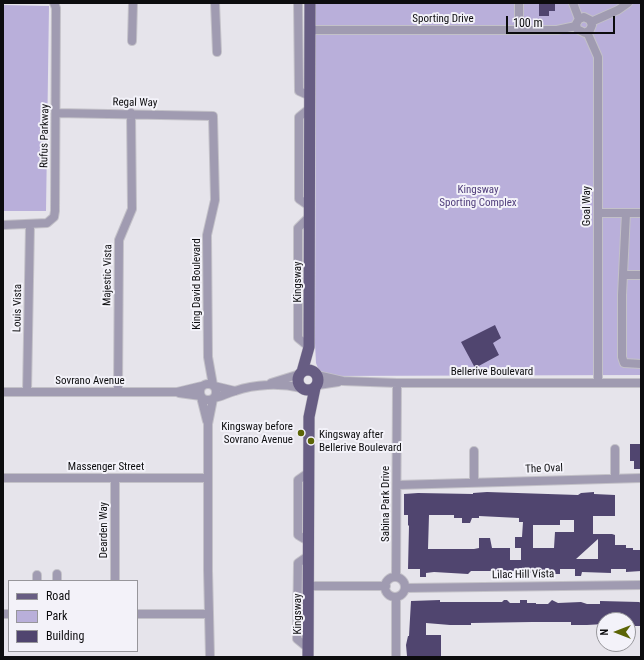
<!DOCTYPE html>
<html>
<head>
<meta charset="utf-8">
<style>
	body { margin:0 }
	#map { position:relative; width:644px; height:660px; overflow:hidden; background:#e6e4eb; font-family:"Roboto Condensed",sans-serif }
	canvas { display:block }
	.frame { position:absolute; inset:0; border:4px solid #0c0c0e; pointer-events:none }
	.legend { position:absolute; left:8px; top:580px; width:130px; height:72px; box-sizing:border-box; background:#f3f2f9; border:1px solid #97969b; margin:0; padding:5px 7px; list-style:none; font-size:12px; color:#0c0c0e }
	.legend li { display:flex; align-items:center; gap:8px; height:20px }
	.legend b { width:20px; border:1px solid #97969b }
	.north { position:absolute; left:596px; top:612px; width:40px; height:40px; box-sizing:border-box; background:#f3f2f9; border:1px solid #97969b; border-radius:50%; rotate:270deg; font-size:11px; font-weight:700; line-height:16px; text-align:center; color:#0c0c0e }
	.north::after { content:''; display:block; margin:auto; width:14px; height:18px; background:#5c6506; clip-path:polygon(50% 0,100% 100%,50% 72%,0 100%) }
	.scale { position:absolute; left:506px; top:16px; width:109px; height:18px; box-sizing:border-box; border:2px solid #0c0c0e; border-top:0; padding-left:5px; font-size:12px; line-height:14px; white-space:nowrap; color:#0c0c0e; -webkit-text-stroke:3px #f3f2f9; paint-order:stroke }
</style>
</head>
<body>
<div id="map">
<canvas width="644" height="660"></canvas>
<div class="frame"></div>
<ul class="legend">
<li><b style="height:5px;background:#675d83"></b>Road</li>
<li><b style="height:11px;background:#b9afda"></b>Park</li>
<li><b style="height:11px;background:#50456f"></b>Building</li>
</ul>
<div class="north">N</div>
<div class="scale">100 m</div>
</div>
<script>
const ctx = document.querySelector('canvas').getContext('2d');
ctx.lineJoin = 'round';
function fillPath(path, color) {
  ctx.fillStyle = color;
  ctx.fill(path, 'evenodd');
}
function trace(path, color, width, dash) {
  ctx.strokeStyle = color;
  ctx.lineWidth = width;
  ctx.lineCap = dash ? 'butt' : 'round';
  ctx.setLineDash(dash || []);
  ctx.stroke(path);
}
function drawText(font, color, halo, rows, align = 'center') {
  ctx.font = font + ' "Roboto Condensed",sans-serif';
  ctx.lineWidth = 4;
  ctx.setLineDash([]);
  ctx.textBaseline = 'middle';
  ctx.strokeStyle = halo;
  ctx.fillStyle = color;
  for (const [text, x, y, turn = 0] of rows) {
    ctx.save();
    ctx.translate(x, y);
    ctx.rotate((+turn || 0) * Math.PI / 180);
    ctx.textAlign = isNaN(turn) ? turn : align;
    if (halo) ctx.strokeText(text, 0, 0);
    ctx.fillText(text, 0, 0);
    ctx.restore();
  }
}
const green = new Path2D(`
	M316 3H641V375L321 376 316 363 315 343Z
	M3 5 49 6 46 211H3Z`);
const building = new Path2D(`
	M539 3H555V11H549V16H539Z
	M495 325 501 338 493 343 499 355 475 368 461 342Z
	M630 444H641V469H634V461H630Z
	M487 492 578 495 581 493 594 492V494L615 495V516H593V534H612L615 535V545H626V548H633V550H641V571L626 572V569H611V573L582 572 581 576H575V569H560V574H555V572L526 573 520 572V571H471L468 574 434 572 426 573V577H420V569H408L409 526 408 525V515H404V494L418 493 473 494V493ZM429 515H454V518H462V523H470L472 518H479V516L519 518V522H523L522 537H515V548H521V560H510V548H492L490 538H479V548L474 549H428ZM560 520H574V532H555L554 548H533V525H560ZM598 539V559H576Z
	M440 600V602H502L504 600H507L510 603H520V600H527V603H536V604H548L552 600 558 603 581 602 587 604H600V601L639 602 641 603V618L640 626H630L628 625V620H604V624L587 625H571V622H532L471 623V625H450L426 623V635H441V657L407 656 406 645 408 636H409L411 601Z`);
const minor = new Path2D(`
	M215 3 217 52
	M298 3 299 91 310 96
	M573 3 579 19 576 24 577 29 585 33 590 30 592 25 590 20 584 17 579 19
	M591 22 618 10 628 3
	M310 30H557L576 26
	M519 30V3
	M587 32 598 57V383
	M132 41 133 3
	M56 113 213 116 215 200 207 235 208 357 213 385
	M309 206 299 199V117L310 108
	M598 213H641
	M626 213 622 295V357L624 363 641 364
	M3 225 47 223 54 217 55 211 56 8 54 3
	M623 275H641
	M309 347 298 338V228L309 217
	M317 375 343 381 397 383H641
	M271 383 300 374
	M200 392a8 8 0 1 1 16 0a8 8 0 1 1-16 0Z
	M318 385 338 382
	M214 386 235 391
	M3 392H177L202 386
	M27 392 30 225
	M118 392 119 240 132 209 131 113
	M179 393 201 396
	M201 397 207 421
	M214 398C221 397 227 393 235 391 255 384 280 383 301 388
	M615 449V478
	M474 451V482
	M308 473 298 480V535L308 541
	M3 478H208
	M397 485 641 478
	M308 556 298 563 297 639 308 648
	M57 574V581
	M37 575V581
	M396 577 397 383
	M385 587a10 10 0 1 1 20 0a10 10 0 1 1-20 0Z
	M115 581V479
	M308 586H386
	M405 588 641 585
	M3 614H9
	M137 614H209
	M210 657 208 570V424L213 399
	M396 657V597`);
const major = new Path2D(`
	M298 380a10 10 0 1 1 20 0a10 10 0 1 1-20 0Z
	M302 372 309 347 310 3
	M308 657 309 417 315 388`);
const markers = [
	[301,433,4,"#5c6506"],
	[311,441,4,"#5c6506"]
];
const streetNames = [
	["Sporting Drive",443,19],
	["Regal Way",135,103,1],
	["Rufus Parkway",45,136,-89],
	["Goal Way",587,206,-90],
	["Majestic Vista",108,275,-89],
	["Kingsway",298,282,-90],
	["King David Boulevard",197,284,-90],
	["Louis Vista",18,308,-89],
	["Bellerive Boulevard",492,372],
	["Sovrano Avenue",90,381],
	["Massenger Street",106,467],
	["The Oval",544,469,-2],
	["Sabina Park Drive",386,504,-90],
	["Dearden Way",104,530,-90],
	["Lilac Hill Vista",523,575,-1],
	["Kingsway",298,614,-90]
];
const parkNames = [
	["Kingsway",478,190],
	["Sporting Complex",478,203]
];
const poiNames = [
	["Kingsway before",293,427],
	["Sovrano Avenue",293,440],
	["Kingsway after",319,435,"left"],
	["Bellerive Boulevard",319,448,"left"]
];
fillPath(green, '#b9afda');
fillPath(building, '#50456f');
trace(minor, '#c3c1c8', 10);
trace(major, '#c3c1c8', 12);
trace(minor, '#a09bb1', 8);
trace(major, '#675d83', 11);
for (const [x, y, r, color] of markers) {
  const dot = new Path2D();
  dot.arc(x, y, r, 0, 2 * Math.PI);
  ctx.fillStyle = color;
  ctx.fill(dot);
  trace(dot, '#f3f2f9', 1.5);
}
drawText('11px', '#0c0c0e', '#f3f2f9', streetNames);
drawText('11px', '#52407d', '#f3f2f9', parkNames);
drawText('11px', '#0c0c0e', '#f3f2f9', poiNames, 'right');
</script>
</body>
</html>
